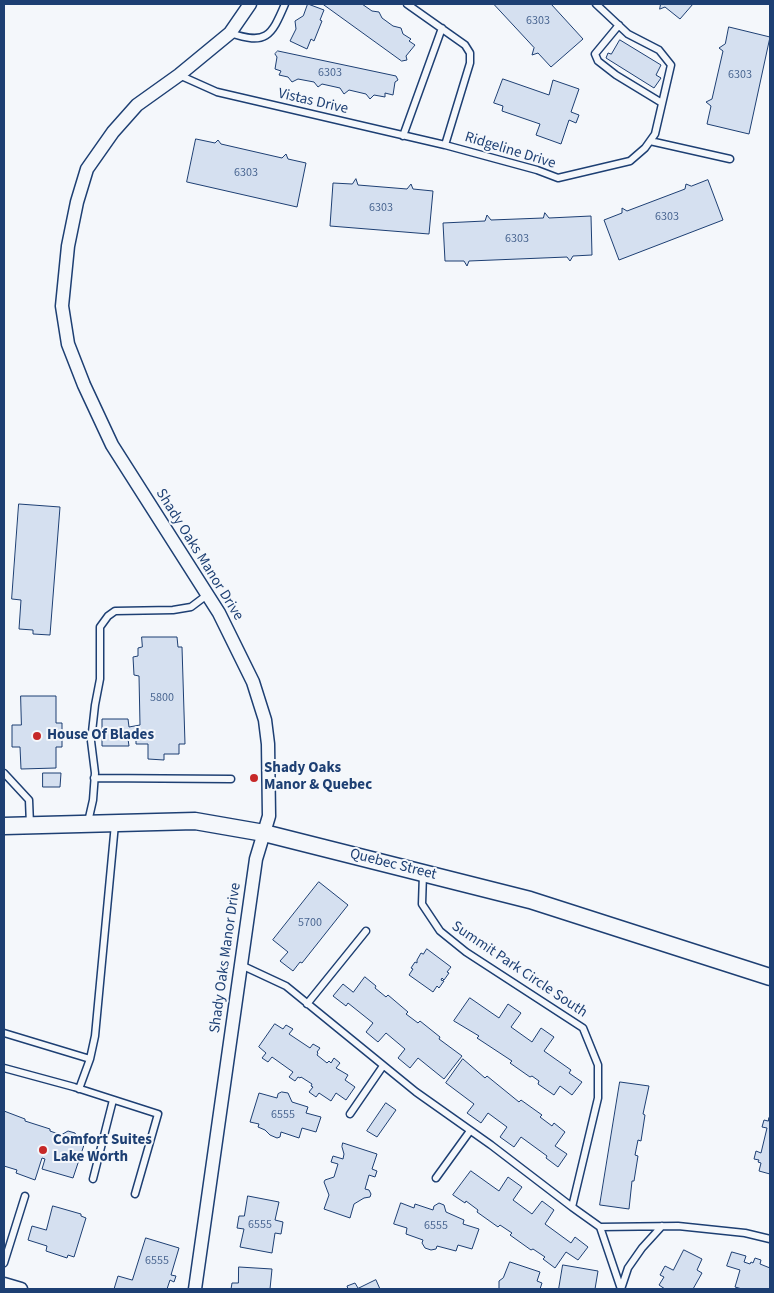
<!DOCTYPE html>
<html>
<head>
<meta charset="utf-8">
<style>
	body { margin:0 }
	#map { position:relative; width:774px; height:1293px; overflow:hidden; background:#f4f7fb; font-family:"Source Sans 3",sans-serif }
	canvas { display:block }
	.frame { position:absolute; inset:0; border:5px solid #1d3f73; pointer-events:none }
</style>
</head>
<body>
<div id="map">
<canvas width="774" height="1293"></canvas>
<div class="frame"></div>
</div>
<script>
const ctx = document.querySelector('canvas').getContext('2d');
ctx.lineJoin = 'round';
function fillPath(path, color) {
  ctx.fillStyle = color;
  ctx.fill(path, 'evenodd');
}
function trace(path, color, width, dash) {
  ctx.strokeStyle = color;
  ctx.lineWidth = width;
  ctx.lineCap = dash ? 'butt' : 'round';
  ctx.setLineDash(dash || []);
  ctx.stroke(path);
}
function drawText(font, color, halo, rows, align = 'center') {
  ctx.font = font + ' "Source Sans 3",sans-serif';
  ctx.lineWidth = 4;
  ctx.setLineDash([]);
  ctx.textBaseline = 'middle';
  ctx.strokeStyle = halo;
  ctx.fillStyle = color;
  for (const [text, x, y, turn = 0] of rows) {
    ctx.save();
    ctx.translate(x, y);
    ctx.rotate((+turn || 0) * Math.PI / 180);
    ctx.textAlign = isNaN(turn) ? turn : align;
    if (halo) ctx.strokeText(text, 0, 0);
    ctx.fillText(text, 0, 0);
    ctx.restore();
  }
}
const building = new Path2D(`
	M308 4 324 10 320 20 322 21 314 41 311 39 307 49 290 41 296 29 295 21 303 16Z
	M323 4H362L372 11 379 12 382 18 393 26 401 28 403 34 411 39 409 41 415 45 406 56 407 60 402 61Z
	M494 4H551L583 39 551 67 538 53 532 55 534 48Z
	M661 4H693L680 19 665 7 660 9Z
	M729 27 770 37 749 134 707 124 711 106 706 102 712 99 723 51 719 48 725 44Z
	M620 40 661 65 656 75 661 78 654 88 606 58 608 53 611 54Z
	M278 51 396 76 398 80 395 82 393 95 385 93V97L374 95 370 99 366 94 349 90 344 94 340 88 322 84 318 87 314 82 298 79 292 82 288 77 279 75 281 71 275 69 277 57 275 54Z
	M503 79 549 95 553 80 579 89 571 112 579 115 576 123 569 120 561 144 536 135 540 124 502 111 503 106 494 103Z
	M196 139 215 143 218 140 221 144 282 158 286 154 288 159 306 163 297 207 187 182Z
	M356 179 358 185 407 189 411 184 413 189 433 191 429 234 330 226 333 183 352 184Z
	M708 180 723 220 619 260 604 220 622 213V208L627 211 685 189 686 184 691 186Z
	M545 213 549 218 591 216 592 255 573 256 570 261 567 257 469 261 467 266 464 261H445L443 223 485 221 487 215 491 220 543 218Z
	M19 504 60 507 50 635 33 634V630L19 629 21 600 12 599Z
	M142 637H177L178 647H182L185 744H179V754H164V760L148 759V744H136V739H128L129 746H102V719H128L129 727 140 725 139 676 134 675 133 657 138 656V648L142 647Z
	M21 696H56V723H62V747H56V768L21 769 20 747H12V725H21Z
	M43 773H61L60 787H43Z
	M319 882 348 905 302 963 300 962 293 971 280 961 288 952 273 940Z
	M427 949 451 967 447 972 449 973 444 980 442 978 441 980 444 981 439 988 437 986 433 992 409 975 413 969 411 968 415 962 417 963V960L421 953 423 954Z
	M365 977 376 986 375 988 386 997 388 995 408 1012 406 1014 418 1023 420 1021 440 1037 439 1039 462 1056 444 1079 418 1058 410 1068 398 1058 405 1049 386 1033 378 1042 366 1032 373 1023 348 1003 346 1006 333 996 343 984 353 992Z
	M470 998 499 1018 508 1004 521 1013 511 1027 532 1042 541 1028 554 1037 544 1051 571 1070 569 1073 582 1082 572 1095 560 1086 554 1095 538 1084 539 1081 532 1076 530 1077 510 1063 512 1061 477 1038 479 1036 454 1021Z
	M275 1024 283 1029 286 1025 293 1029 289 1034 310 1048 313 1044 320 1048 317 1052 318 1053 317 1055 327 1063 329 1061 331 1063 334 1058 340 1063 336 1068 348 1075 345 1080 355 1087 346 1100 336 1093 331 1101 319 1093 316 1097 309 1092 313 1087 311 1086 312 1084 301 1077 300 1078 298 1077 295 1081 289 1077 293 1072 272 1057 268 1062 262 1058 266 1053 259 1047Z
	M463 1059 485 1078 487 1076 519 1102 521 1100 542 1115 540 1117 552 1126 554 1123 565 1132 555 1146 567 1154 558 1167 546 1158 547 1156 521 1137 514 1147 500 1137 507 1127 488 1113 481 1123 467 1113 474 1104 446 1083Z
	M620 1082 649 1086 643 1114 645 1115 641 1141 638 1140 635 1155 638 1156 634 1181H632L629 1209 600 1205Z
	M282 1092 288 1093 292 1102 308 1107 306 1113 321 1117 316 1132 302 1128 299 1138 281 1132 280 1137 277 1138 270 1135 265 1130 258 1127 259 1124 250 1122 259 1093 277 1098 278 1094Z
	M386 1103 396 1110 377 1137 367 1131Z
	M4 1111 25 1119V1121L50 1129V1131L61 1135 68 1131 75 1133 78 1140 85 1142 73 1178 42 1169 45 1159 42 1158 35 1180 16 1173 17 1170 4 1166Z
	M769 1118 770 1119V1174L759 1171 761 1163 758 1162 759 1160 754 1159 756 1151 761 1153 767 1128 762 1127 764 1120 768 1121Z
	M343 1143 377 1154 372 1169 377 1171 375 1177 369 1175 365 1189 369 1190 371 1194 370 1197 364 1198 354 1204 350 1218 324 1209 329 1195 324 1182 325 1180 334 1177 338 1164 331 1162 333 1156 343 1159 344 1154 342 1147Z
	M471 1171 499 1191 508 1177 522 1187 513 1200 532 1214 542 1201 554 1210 545 1224 571 1243 575 1237 588 1247 578 1260 566 1252 555 1268 543 1259 545 1257 533 1249 531 1250 510 1235 512 1233 500 1225 498 1227 477 1212 478 1210 466 1201 465 1203 453 1195Z
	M248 1196 279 1202 275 1220 283 1222 281 1234 275 1233 272 1253 240 1247 244 1229 237 1228 239 1216H244Z
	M401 1203 414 1208 415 1204 433 1210 434 1206 439 1203 444 1205 446 1212 464 1220 463 1224 479 1229 472 1249 458 1245 456 1251 437 1246 436 1249 431 1250 425 1248 422 1243 423 1240 406 1234 407 1228 394 1224Z
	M53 1206 81 1214V1216L86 1218 74 1257 68 1255 67 1258 46 1251 47 1246 28 1240 32 1226 46 1230Z
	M146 1238 179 1248 171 1275 176 1276 174 1282 170 1280 167 1289H114L118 1276 132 1280Z
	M684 1250 702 1259 697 1270 702 1273 693 1289H665L659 1285 664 1277 660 1275 665 1266 673 1270Z
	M732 1252 746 1256 744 1262 750 1264 751 1262 753 1263 755 1258 761 1260 760 1264 770 1268V1289H742L735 1287 740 1270 727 1266Z
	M510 1262 540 1272 537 1281 542 1283 540 1289H499V1281L503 1278Z
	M563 1265 598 1271 595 1289H559Z
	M239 1267 272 1269 270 1289H231L232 1283H238Z
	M376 1280 380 1289H348L347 1286 355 1283 358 1288Z`);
const service = new Path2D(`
	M407 4 465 45 470 53V63L445 145
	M619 25 595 54 598 61 616 75 662 103
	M230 33C266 45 271 37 285 4
	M179 75 217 92 445 145 537 170 558 178 630 161 645 148 655 134 671 65 659 50 628 34 596 4
	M403 136 442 28
	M650 141 730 159
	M4 773 29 800 30 825
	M94 778 231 779
	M88 822 93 800 95 773 91 741 95 705 100 679V627L108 616 115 611 173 610 191 607 207 595
	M423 874 422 904 440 931 466 952 583 1028 598 1065V1098L572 1207
	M241 965 286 986 416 1092 491 1145 572 1207 600 1227 621 1289
	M307 1004 366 931
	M4 1033 90 1059 95 1036 115 824
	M4 1068 74 1087 158 1114 135 1194
	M79 1089 90 1059
	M350 1114 383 1066
	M436 1178 470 1131
	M93 1179 113 1100
	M600 1227 678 1226 745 1233 770 1239
	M4 1263 25 1196
	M621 1289 628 1268 642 1248 662 1226`);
const minor = new Path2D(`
	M4 1284 21 1289
	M195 1289 256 859 269 816 268 744 265 720 253 682 219 613 112 445 84 385 68 344 62 306 68 246 77 202 87 169 113 132 137 105 179 75 230 33 250 4`);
const tertiary = new Path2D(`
	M4 826 195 821 264 833 530 900 770 977`);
const markers = [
	[37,736,5,"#c62828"],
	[254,778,5,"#c62828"],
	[43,1150,5,"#c62828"]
];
const numberNames = [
	["6303",538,21],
	["6303",330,73],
	["6303",740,75],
	["6303",246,173],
	["6303",381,208],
	["6303",667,217],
	["6303",517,239],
	["5800",162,698],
	["5700",310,923],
	["6555",283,1115],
	["6555",260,1225],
	["6555",436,1226],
	["6555",157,1261]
];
const streetNames = [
	["Vistas Drive",313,102,13],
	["Ridgeline Drive",510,151,17],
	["Shady Oaks Manor Drive",199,555,58],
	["Quebec Street",393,865,14],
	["Shady Oaks Manor Drive",226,958,-82],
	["Summit Park Circle South",519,970,34]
];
const poiNames = [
	["House Of Blades",47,736],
	["Shady Oaks",264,769],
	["Manor & Quebec",264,786],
	["Comfort Suites",53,1141],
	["Lake Worth",53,1158]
];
fillPath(building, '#d5e0f0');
trace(building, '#1d3f73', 1);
trace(service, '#1d3f73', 9);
trace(minor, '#1d3f73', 15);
trace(tertiary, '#1d3f73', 19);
trace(service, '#f4f7fb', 6);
trace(minor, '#f4f7fb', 12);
trace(tertiary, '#f4f7fb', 16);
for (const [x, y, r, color] of markers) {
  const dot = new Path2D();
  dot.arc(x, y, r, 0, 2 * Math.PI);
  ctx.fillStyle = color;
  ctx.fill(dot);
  trace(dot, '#f4f7fb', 2);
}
drawText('12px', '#4b6792', null, numberNames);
drawText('15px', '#1d3f73', '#f4f7fb', streetNames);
drawText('bold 15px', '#1d3f73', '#f4f7fb', poiNames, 'left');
</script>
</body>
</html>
